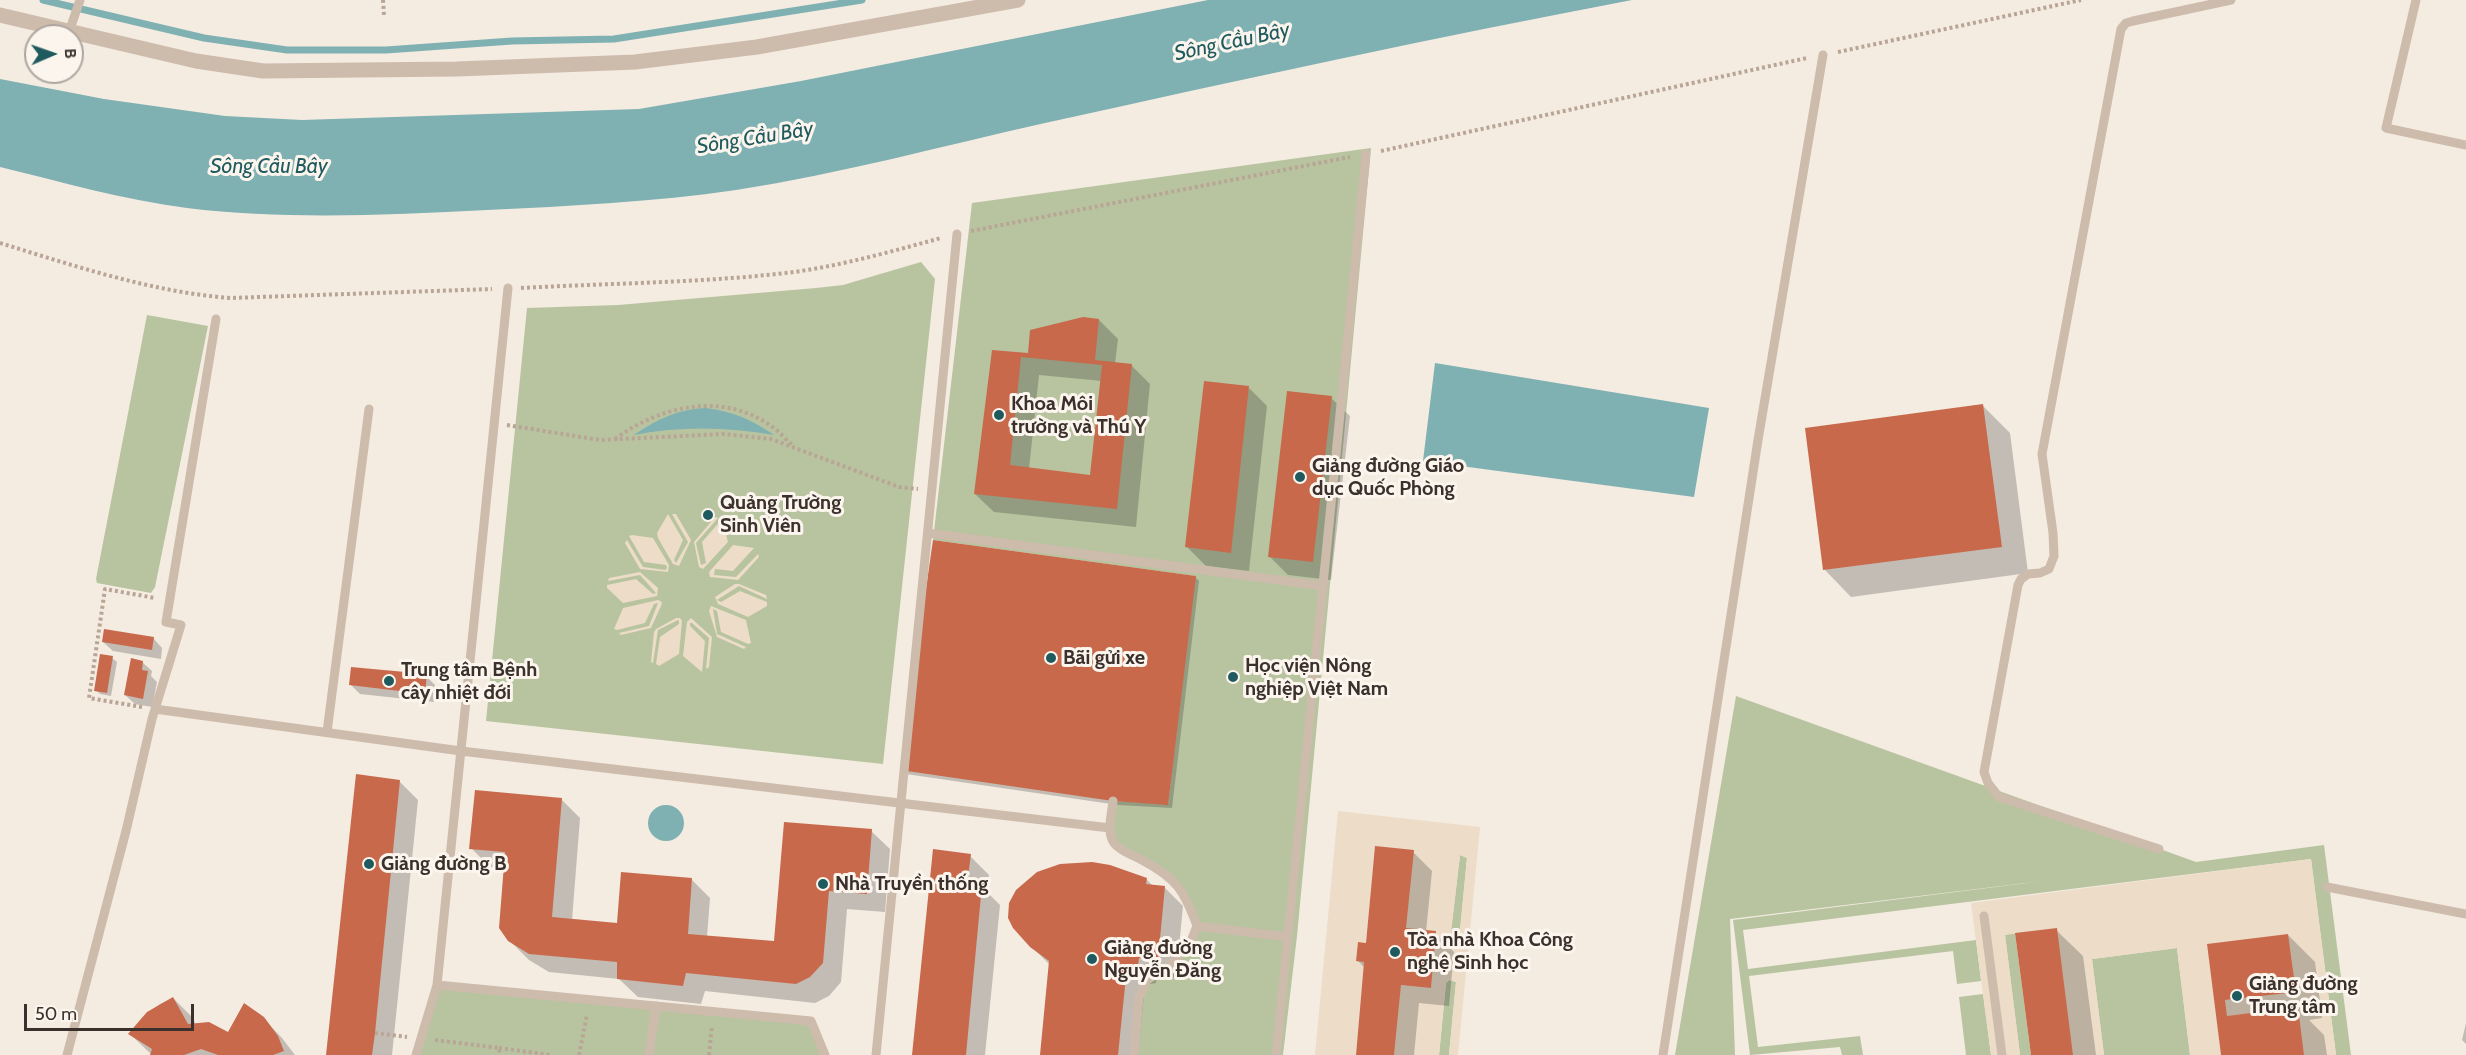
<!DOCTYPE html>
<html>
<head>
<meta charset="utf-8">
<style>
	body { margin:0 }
	#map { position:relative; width:2466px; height:1055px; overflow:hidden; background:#f4ebe1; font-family:Cabin,sans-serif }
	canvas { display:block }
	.north { position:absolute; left:24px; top:24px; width:60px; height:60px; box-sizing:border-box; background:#fbf5ee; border:2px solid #aea6a0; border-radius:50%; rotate:88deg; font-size:16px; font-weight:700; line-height:24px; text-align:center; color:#3b302b }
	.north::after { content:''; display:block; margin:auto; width:21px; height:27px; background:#1f5a5e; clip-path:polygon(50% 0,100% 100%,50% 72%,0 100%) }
	.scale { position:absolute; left:24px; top:1004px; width:170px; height:27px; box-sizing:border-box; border:3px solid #3b302b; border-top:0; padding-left:8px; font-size:18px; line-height:21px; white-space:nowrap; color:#3b302b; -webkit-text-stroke:4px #fbf5ee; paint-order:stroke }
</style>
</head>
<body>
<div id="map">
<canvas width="2466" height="1055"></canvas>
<div class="north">B</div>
<div class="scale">50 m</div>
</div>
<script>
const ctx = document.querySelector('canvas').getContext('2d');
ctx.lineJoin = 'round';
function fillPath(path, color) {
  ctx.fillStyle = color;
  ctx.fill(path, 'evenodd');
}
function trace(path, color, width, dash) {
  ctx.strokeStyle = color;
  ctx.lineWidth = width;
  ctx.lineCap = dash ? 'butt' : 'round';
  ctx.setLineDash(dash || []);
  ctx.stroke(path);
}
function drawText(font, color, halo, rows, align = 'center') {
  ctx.font = font + ' Cabin,sans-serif';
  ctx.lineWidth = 6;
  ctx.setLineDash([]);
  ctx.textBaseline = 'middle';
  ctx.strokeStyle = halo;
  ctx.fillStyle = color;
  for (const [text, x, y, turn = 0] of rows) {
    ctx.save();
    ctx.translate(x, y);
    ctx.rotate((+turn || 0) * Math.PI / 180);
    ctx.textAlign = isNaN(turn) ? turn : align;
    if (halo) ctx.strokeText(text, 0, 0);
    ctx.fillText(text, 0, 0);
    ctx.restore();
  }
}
const green = new Path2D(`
	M1371 148 1297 936 1283 1055H1134L1139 998 1147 980 1174 962 1197 926 1176 883 1113 842V801L1168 804 1195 576 933 540 972 203Z
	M921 262 935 279 883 764 486 721 527 308 618 305 816 288 843 285Z
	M147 315 208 326 155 587 151 593 97 583 96 579Z
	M1736 696 2196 862 2324 845 2351 1055H2336L2311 859 1743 930 1748 969 1976 940 1981 981 1957 984 1953 951 1749 976 1758 1047 1860 1036 1863 1055H1842L1840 1047 1750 1055 1733 920 2051 880 1730 919 1735 1055H1675Z
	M1460 855 1467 858 1459 941 1452 943 1450 940Z
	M2015 933 2031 1055H2020L2005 935Z
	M2177 948 2190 1055H2104L2092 959Z
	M1449 980 1456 982 1449 1055H1439L1446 983Z
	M437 985 811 1021 824 1055H416Z
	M1983 994 1991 1055H1966L1959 997Z`);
const plaza = new Path2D(`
	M668 514 683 540 674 560 676 563 688 542 672 514H676L691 540 679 566 673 564 658 538 657 533Z
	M715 517 718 518 696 543 701 565 706 563 702 542 722 519 728 542 703 569 699 567 694 542Z
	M632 535 653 538 669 565 668 572 640 569 625 543 627 540 643 567 665 570 667 568 666 565 644 562 629 536Z
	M733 545 754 548 733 571 715 569 714 575 736 577 758 554 759 557 738 580 710 577 709 572Z
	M640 572 658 588 657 596 623 603 607 588V585L636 579 653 594 656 593 640 575 608 581 609 578Z
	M735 584H739L766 595 767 599 739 586 717 600 721 602 740 591 767 602V606L748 617 718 604 715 597Z
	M658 600 662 602 661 606 651 628 621 635 619 633 649 626 658 603 654 604 645 623 617 630 614 629 623 608Z
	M711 606 746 620 751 643 748 644 721 632 717 611 713 609 717 634 746 647 744 649 717 637 709 611Z
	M676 618H680L682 621 679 654 659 666 656 664 660 637 679 624V621L678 620 658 630 653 663 651 662 654 632 656 629Z
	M691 618 712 637 709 667 706 669 709 638 692 623H690V626L705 641 702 672 683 656 687 622Z
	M1338 811 1480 827 1458 1055H1449L1456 982 1449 980 1446 983 1439 1055H1394L1401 985 1431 988 1436 932 1406 928 1413 850 1375 847 1366 943 1358 942 1356 960 1364 962 1356 1055H1315ZM1460 855 1467 858 1459 941 1452 943 1450 940Z
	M2311 859 2336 1055H2304L2298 1007 2227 1016 2225 1000 2296 991 2288 934 2207 945 2221 1055H2190L2177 948 2092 959 2104 1055H2073L2057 928 2005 935 2020 1055H1991L1971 903Z`);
const water = new Path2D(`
	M1208 0H1632C1436 37 1240 80 1045 123 942 146 840 174 736 190 653 202 570 206 487 210 387 215 286 220 187 208 124 200 62 182 0 167V79L104 99 225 116 302 120 639 109 801 81Z
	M1435 363 1709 408 1694 497 1423 461Z
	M706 408C732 411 753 420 774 435 728 427 681 426 634 435 657 419 678 409 706 408Z
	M648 823a18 18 0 1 1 36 0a18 18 0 1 1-36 0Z`);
const shadow = new Path2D(`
	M1099 320 1118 339 1115 364 1132 366 1150 384 1136 527 994 512 975 494 993 351 1029 355ZM1039 375 1102 381 1091 477 1029 469Z
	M1249 388 1267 406 1249 571 1206 566 1187 547Z
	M1331 398 1350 416 1331 580 1288 575 1270 557Z
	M1983 406 2010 433 2028 573 1851 597 1825 570Z
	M1195 577 1199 581 1172 808 1118 805 906 774 902 770Z
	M153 638 162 648 161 659 113 651 103 642Z
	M112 658 117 662 111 696 100 694 96 690Z
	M142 662 152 671 151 676 157 682 152 707 135 704 125 695Z
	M426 676 435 685 434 702 360 694 351 685Z
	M399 781 418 800 392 1055H328Z
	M562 800 580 818 572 920 619 924 691 879 710 898 707 937 776 943 871 831 890 849 885 912 847 909 841 982 829 996 815 1003 705 991 701 1004 638 997 619 979 549 972 529 960 509 940 505 868 490 867 471 848Z
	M1413 852 1432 871 1426 932 1435 933 1454 952 1449 1006 1419 1003 1414 1055H1357L1365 968 1357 960 1367 945Z
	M970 856 989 875 987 892 1000 905 985 1055H914Z
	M1146 879 1153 886 1164 887 1183 906 1176 978 1157 976 1156 983 1145 985 1138 1055H1042L1050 965 1031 946Z
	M2056 930 2083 956 2096 1055H2032Z
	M2288 935 2315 962 2322 1018 2309 1020 2324 1035 2327 1055H2223L2208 946Z
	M173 998 192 1017 196 1025 229 1034 263 1018 282 1038 295 1055H152L130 1034 142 1018 160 1004Z
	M2466 1023V1044L2462 1040Z`);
const stream = new Path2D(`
	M43 0 204 38 287 50H386L512 41 614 39 862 0`);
const building = new Path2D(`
	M1083 317 1099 319 1095 360 1132 364 1117 509 974 494 992 350 1028 353 1030 330ZM1021 357 1102 365 1090 475 1010 465Z
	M1204 381 1249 386 1231 553 1185 547Z
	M1287 391 1332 396 1313 562 1268 557Z
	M1983 404 2002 547 1823 570 1805 428Z
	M933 540 1196 576 1168 805 1113 801 900 770Z
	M104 629 154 637 152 650 102 642Z
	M100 654 113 656 107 693 94 691Z
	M131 658 143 661 142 670 148 671 143 699 124 695Z
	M351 667 427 674 425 694 349 685Z
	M356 774 400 780 375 1033 372 1055H326Z
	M475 790 562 798 552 917 617 923 621 872 692 878 688 934 774 941 784 822 872 829 867 894 829 891 823 963 810 977 796 984 686 973 683 986 617 979V962L529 954 508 941 499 928 505 852 469 849Z
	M1375 846 1414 850 1406 928 1436 931 1431 988 1401 985 1394 1055H1356L1364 962 1356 961 1358 942 1366 943Z
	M933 849 971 854 967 884 982 885 966 1055H912Z
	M1092 862 1110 865 1147 878 1146 884 1165 886 1158 960 1139 958 1138 965 1127 967 1118 1055H1040L1049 961 1030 947 1013 928 1008 918 1009 903 1016 890 1037 872 1060 864Z
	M2057 928 2073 1055H2031L2015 933Z
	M2288 934 2296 992 2225 1000 2227 1016 2298 1007 2304 1055H2221L2207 944Z
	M173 997 188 1024 209 1022 228 1032 244 1003 264 1017 278 1036 284 1051 273 1055H218L201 1049 184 1055H150L152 1049 128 1034 147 1012Z`);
const path = new Path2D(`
	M383 0 384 16
	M1838 52 2081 0
	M1381 151 1807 58
	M971 231 1350 157
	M0 243C75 266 152 292 230 298L492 289
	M521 288C612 283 704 283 794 272 844 265 893 251 941 238
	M507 425 600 440 723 434 771 439 899 487 918 489
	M615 439C660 406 722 391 771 426 779 431 785 439 792 445
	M142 707 89 698 105 589 155 598
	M375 1033 407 1037
	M435 1040 499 1048 500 1055
	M499 1048 550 1055
	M579 1055 587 1015
	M709 1055 712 1026`);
const service = new Path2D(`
	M2416 0 2386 128 2466 145
	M69 32 80 0
	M928 533 1323 586
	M155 709 461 751 1110 828
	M327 732 369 409
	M1113 801C1112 813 1106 832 1114 843 1120 851 1133 855 1142 860 1176 878 1184 890 1197 926L1190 944 1174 962 1147 980 1139 998 1134 1055
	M2159 849 1999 797 1988 783 1984 772 2018 585 2021 579 2028 574 2040 573 2049 569 2054 556 2053 533 2042 454 2121 29 2126 23 2133 21 2231 0
	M2327 887 2466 914
	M1984 916 2002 1055
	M1197 926 1288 937
	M437 985 811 1021 825 1055
	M67 1055 126 831 152 719 181 625 166 622 216 319
	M416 1055 437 985 508 288
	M649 1055 656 1006
	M876 1055 957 234
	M1276 1055 1366 154
	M1663 1055 1758 440 1823 55`);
const minor = new Path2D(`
	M0 15 196 61 263 71 457 69 635 62 757 47 1018 0`);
const markers = [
	[999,415,6,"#1f5a5e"],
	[1300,477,6,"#1f5a5e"],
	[708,515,6,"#1f5a5e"],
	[1051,658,6,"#1f5a5e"],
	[1233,677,6,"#1f5a5e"],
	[389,681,6,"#1f5a5e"],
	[369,864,6,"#1f5a5e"],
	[823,884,6,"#1f5a5e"],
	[1395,952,6,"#1f5a5e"],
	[1092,959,6,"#1f5a5e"],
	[2237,996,6,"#1f5a5e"]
];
const poiNames = [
	["Khoa Môi",1011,404],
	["trường và Thú Y",1011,427],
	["Giảng đường Giáo",1312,466],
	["dục Quốc Phòng",1312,489],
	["Quảng Trường",720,503],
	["Sinh Viên",720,526],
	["Bãi gửi xe",1063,658],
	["Học viện Nông",1245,666],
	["nghiệp Việt Nam",1245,689],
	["Trung tâm Bệnh",401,670],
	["cây nhiệt đới",401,693],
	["Giảng đường B",381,864],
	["Nhà Truyền thống",835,884],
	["Tòa nhà Khoa Công",1407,940],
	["nghệ Sinh học",1407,963],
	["Giảng đường",1104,948],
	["Nguyễn Đăng",1104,971],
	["Giảng đường",2249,984],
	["Trung tâm",2249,1007]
];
const waterNames = [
	["Sông Cầu Bây",1232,42,-12],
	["Sông Cầu Bây",755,138,-9],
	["Sông Cầu Bây",269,167]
];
fillPath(green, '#b8c4a0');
fillPath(plaza, '#ecdcc8');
fillPath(water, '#7fb0b2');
fillPath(shadow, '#0003');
trace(stream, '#7fb0b2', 7);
fillPath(building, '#c8694b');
trace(path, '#b9a596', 4, [3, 3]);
trace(service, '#cdbbac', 9);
trace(minor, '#cdbbac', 15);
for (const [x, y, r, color] of markers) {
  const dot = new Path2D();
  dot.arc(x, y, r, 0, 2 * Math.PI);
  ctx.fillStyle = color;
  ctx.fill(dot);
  trace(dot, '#fbf5ee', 2);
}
drawText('bold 20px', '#3b302b', '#fbf5ee', poiNames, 'left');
drawText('italic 21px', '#1f5a5e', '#fbf5ee', waterNames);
</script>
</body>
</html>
